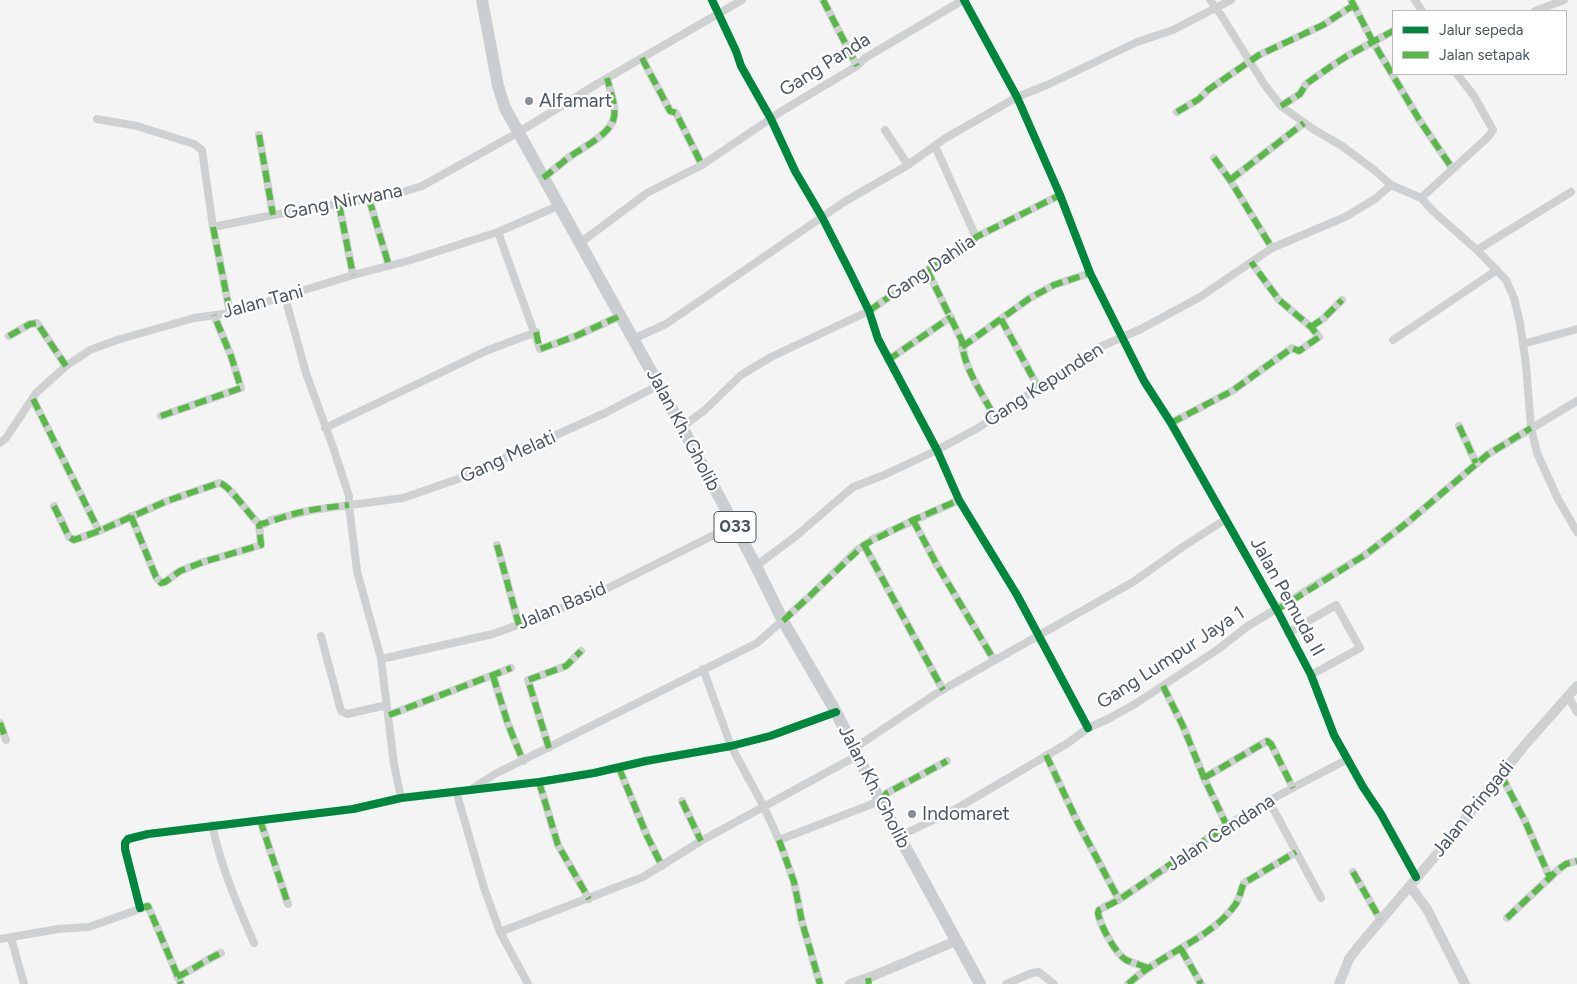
<!DOCTYPE html>
<html>
<head>
<meta charset="utf-8">
<style>
	body { margin:0 }
	#map { position:relative; width:1577px; height:984px; overflow:hidden; background:#f4f4f4; font-family:Figtree,sans-serif }
	canvas { display:block }
	.legend { position:absolute; left:1392px; top:10px; width:175px; height:65px; box-sizing:border-box; background:#fff; border:1px solid #b7bbc0; margin:0; padding:6px 9px; list-style:none; font-size:15px; color:#4a5661 }
	.legend li { display:flex; align-items:center; gap:10px; height:25px }
	.legend b { width:25px; border:1px solid #b7bbc0 }
</style>
</head>
<body>
<div id="map">
<canvas width="1577" height="984"></canvas>
<ul class="legend">
<li><b style="height:6px;background:#00873e"></b>Jalur sepeda</li>
<li><b style="height:6px;background:#58b947"></b>Jalan setapak</li>
</ul>
</div>
<script>
const ctx = document.querySelector('canvas').getContext('2d');
ctx.lineJoin = 'round';
function trace(path, color, width, dash) {
  ctx.strokeStyle = color;
  ctx.lineWidth = width;
  ctx.lineCap = dash ? 'butt' : 'round';
  ctx.setLineDash(dash || []);
  ctx.stroke(path);
}
function drawText(font, color, halo, rows, align = 'center') {
  ctx.font = font + ' Figtree,sans-serif';
  ctx.lineWidth = 4.5;
  ctx.setLineDash([]);
  ctx.textBaseline = 'middle';
  ctx.strokeStyle = halo;
  ctx.fillStyle = color;
  for (const [text, x, y, turn = 0] of rows) {
    ctx.save();
    ctx.translate(x, y);
    ctx.rotate((+turn || 0) * Math.PI / 180);
    ctx.textAlign = isNaN(turn) ? turn : align;
    if (halo) ctx.strokeText(text, 0, 0);
    ctx.fillText(text, 0, 0);
    ctx.restore();
  }
}
const minor = new Path2D(`
	M712 0 736 51 741 66 771 119 795 171 822 217 850 272 869 311 878 339 937 450 959 500 1017 595 1088 728
	M823 0 857 66
	M964 0 1017 97 1060 195 1090 273 1144 381 1171 423 1277 610 1311 675 1334 735 1363 787 1381 814 1416 877
	M1210 0 1221 15 1264 84 1281 106 1313 129 1342 146 1373 169 1391 185 1421 198 1434 212 1477 250 1506 280 1514 298 1520 323 1526 365 1531 428 1537 453 1558 499 1577 532
	M1351 0 1373 42 1420 121 1452 168
	M1415 0 1422 11
	M1535 11 1564 0
	M642 58C651 76 661 93 670 111L676 113 702 165
	M1281 106 1300 94 1306 84 1330 67 1347 56 1393 31
	M1177 112 1199 99 1208 90 1259 55 1323 25 1354 5
	M97 119 137 126 194 144 202 150 213 227 230 313
	M885 130 908 165
	M259 135 273 215
	M935 146 976 237
	M1214 158 1230 180 1272 248
	M543 178C551 172 559 165 568 158 581 148 611 135 614 117 616 105 610 90 607 78
	M1230 180 1304 123
	M1421 198 1487 138 1493 130 1474 96 1457 74
	M369 199 389 266
	M339 204 353 275
	M213 227 273 215 396 194 422 186 519 132 597 84 742 0
	M498 232 540 349 576 336 620 316
	M580 243 647 193 702 165 782 111 857 66 865 58 963 0
	M1477 250 1571 192
	M927 270 962 341C963 367 982 393 994 416
	M285 297 306 373 334 450 349 496V505L357 571 381 659 394 764 401 798
	M1001 319 1038 387
	M1311 327 1324 318 1342 300
	M9 336 30 324 37 323 66 366
	M633 339 666 324 844 202 908 165 944 139 1017 97 1047 85 1137 42 1173 30 1231 0
	M1393 340 1497 270
	M1523 344 1577 329
	M962 347 1030 298 1054 285 1090 273
	M888 360 951 317
	M33 399 99 531
	M161 416 241 388 231 356 214 315
	M1171 423 1232 391 1292 348 1299 351 1319 337 1311 327 1279 300 1251 262
	M1459 426 1476 463
	M682 427 705 410 741 375 771 357 869 311 927 270 965 249 976 237 1060 195
	M325 428 486 351 536 332
	M0 443 6 438 36 393 66 366 90 350 117 340 194 318 230 313 353 275 411 260 498 232 558 206
	M54 506 69 537 74 540 99 531 167 501 219 483C229 484 249 515 259 524H264L271 520 312 510 403 498 458 479 605 413 659 385
	M131 516 156 577 161 583 165 582 180 571 203 562 261 545 259 524
	M913 520 937 565 994 660
	M497 545 519 625
	M864 545 943 690
	M756 566 796 536 853 487 884 475 937 450 978 428 1100 347 1141 329 1200 297 1272 248 1345 217 1375 199 1391 185
	M1288 633 1336 605 1360 648 1311 675
	M321 636 341 711 347 714 387 705
	M381 659 493 634 543 616 594 595 734 525
	M703 669 731 746 764 807 779 840 794 882 802 922 820 984
	M493 676 508 724 523 761
	M1163 686 1183 726 1204 778 1227 826
	M1568 696 1577 712
	M389 715 511 668
	M0 723 6 740
	M549 748 528 680 566 666 581 651
	M853 749 937 693 1133 582 1184 546 1226 519
	M1046 755 1077 821 1119 900
	M619 768 647 836 662 866
	M1501 775 1525 821 1550 878
	M1204 778 1267 741 1271 744 1293 788
	M539 782 558 845 589 899
	M470 790 495 774 757 643 808 598 857 550 873 539 959 500
	M456 791 484 888 500 932 528 984
	M682 801 701 841
	M1269 801 1321 898
	M260 820 288 904
	M212 825C221 867 237 904 254 943
	M900 836 954 810 1068 743 1088 728 1108 719 1135 704 1217 650 1248 626 1365 555 1408 522 1487 455 1577 401
	M779 840 880 801 887 793 947 761
	M1353 872 1380 919
	M140 908 125 849V843L128 839 148 834 353 809 401 798 539 782 594 773 646 761 731 746 770 736 836 712
	M1507 918 1559 869 1566 864 1577 861
	M500 932 643 877 701 841 851 759
	M11 938 24 984
	M0 939 58 929 89 927 148 906 181 984
	M1181 949 1201 984
	M1148 968C1141 965 1133 963 1126 960 1115 953 1100 925 1098 913L1099 910C1138 890 1172 863 1208 838 1252 808 1300 784 1348 759
	M177 977C193 970 205 960 221 953
	M1006 984 1032 973 1039 972 1054 984
	M1128 984C1135 978 1142 972 1150 967 1178 948 1215 933 1235 905 1240 899 1240 891 1244 883L1296 852`);
const tertiary = new Path2D(`
	M1410 886 1427 909 1465 984
	M850 984 868 978 956 941
	M1339 984 1349 959 1358 947 1437 854 1524 746 1577 686`);
const primary = new Path2D(`
	M482 0 498 86 505 108 682 427 756 566 783 621 836 712 880 801 980 984`);
const quiet = new Path2D(`
	M823 0 857 66
	M1351 0 1373 42 1420 121 1452 168
	M642 58C651 76 661 93 670 111L676 113 702 165
	M1281 106 1300 94 1306 84 1330 67 1347 56 1393 31
	M1177 112 1199 99 1208 90 1259 55 1323 25 1354 5
	M259 135 273 215
	M1214 158 1230 180 1272 248
	M543 178C551 172 559 165 568 158 581 148 611 135 614 117 616 105 610 90 607 78
	M1230 180 1304 123
	M369 199 389 266
	M339 204 353 275
	M213 227 230 313
	M927 270 962 341C963 367 982 393 994 416
	M869 311 927 270 965 249 976 237 1060 195
	M1001 319 1038 387
	M1311 327 1324 318 1342 300
	M536 332 540 349 576 336 620 316
	M9 336 30 324 37 323 66 366
	M962 347 1030 298 1054 285 1090 273
	M888 360 951 317
	M33 399 99 531
	M161 416 241 388 231 356 214 315
	M1171 423 1232 391 1292 348 1299 351 1319 337 1311 327 1279 300 1251 262
	M1459 426 1476 463
	M54 506 69 537 74 540 99 531 167 501 219 483C229 484 249 515 259 524 270 523 282 517 293 514 312 509 330 507 349 505
	M131 516 156 577 161 583 165 582 180 571 203 562 261 545 259 524
	M913 520 937 565 994 660
	M497 545 519 625
	M864 545 943 690
	M1277 610 1365 555 1408 522 1487 455 1531 428
	M783 621 864 545 913 520 959 500
	M493 676 508 724 523 761
	M1163 686 1183 726 1204 778 1227 826
	M389 715 511 668
	M0 723 6 740
	M549 748 528 680 566 666 581 651
	M1046 755 1077 821 1119 900
	M619 768 647 836 662 866
	M1501 775 1525 821 1550 878
	M1204 778 1267 741 1271 744 1293 788
	M539 782 558 845 589 899
	M682 801 701 841
	M880 801 887 793 947 761
	M260 820 288 904
	M779 840 794 882 802 922 820 984
	M1353 872 1380 919
	M140 908 148 906 181 984
	M1507 918 1559 869 1566 864 1577 861
	M1181 949 1201 984
	M1148 968C1141 965 1133 963 1126 960 1115 953 1100 925 1098 913L1099 910 1119 900 1208 838 1269 801
	M177 977C193 970 205 960 221 953
	M868 978 869 984
	M1128 984C1135 978 1142 972 1150 967 1178 948 1215 933 1235 905 1240 899 1240 891 1244 883L1296 852`);
const cycleway = new Path2D(`
	M712 0 736 51 741 66 771 119 795 171 822 217 850 272 869 311 878 339 937 450 959 500 1017 595 1088 728
	M964 0 1017 97 1060 195 1090 273 1144 381 1171 423 1277 610 1311 675 1334 735 1363 787 1381 814 1416 877
	M140 908 125 849V843L128 839 148 834 353 809 401 798 539 782 594 773 646 761 731 746 770 736 836 712`);
const markers = [
	[529,101,5,"#868d94"],
	[912,814,5,"#868d94"]
];
const shields = [
	[735,527,42]
];
const shieldNames = [
	["033",735,527]
];
const streetNames = [
	["Gang Panda",825,65,-32],
	["Gang Nirwana",343,202,-11],
	["Gang Dahlia",931,268,-34],
	["Jalan Tani",263,302,-15],
	["Gang Kepunden",1044,385,-33],
	["Jalan Kh. Gholib",683,430,62],
	["Gang Melati",508,457,-24],
	["Jalan Pemuda II",1287,597,61],
	["Jalan Basid",562,606,-23],
	["Gang Lumpur Jaya 1",1171,658,-33],
	["Jalan Kh. Gholib",874,787,63],
	["Jalan Pringadi",1473,809,-51],
	["Jalan Cendana",1221,833,-33]
];
const poiNames = [
	["Alfamart",539,101],
	["Indomaret",922,814]
];
trace(minor, '#ced0d2', 8);
trace(tertiary, '#ced0d2', 10);
trace(primary, '#caced1', 12);
trace(quiet, '#58b947', 6, [12, 6]);
trace(cycleway, '#00873e', 8);
for (const [x, y, r, color] of markers) {
  const dot = new Path2D();
  dot.arc(x, y, r, 0, 2 * Math.PI);
  ctx.fillStyle = color;
  ctx.fill(dot);
  trace(dot, '#fff', 2);
}
for (const [x, y, w] of shields) {
  const box = new Path2D();
  box.roundRect(x - w / 2, y - 15.5, w, 31, 4);
  ctx.fillStyle = '#fff';
  ctx.fill(box);
  trace(box, '#4a5661', 1);
}
drawText('bold 18px', '#4a5661', null, shieldNames);
drawText('19px', '#4a5661', '#fff', streetNames);
drawText('19px', '#4a5661', '#fff', poiNames, 'left');
</script>
</body>
</html>
